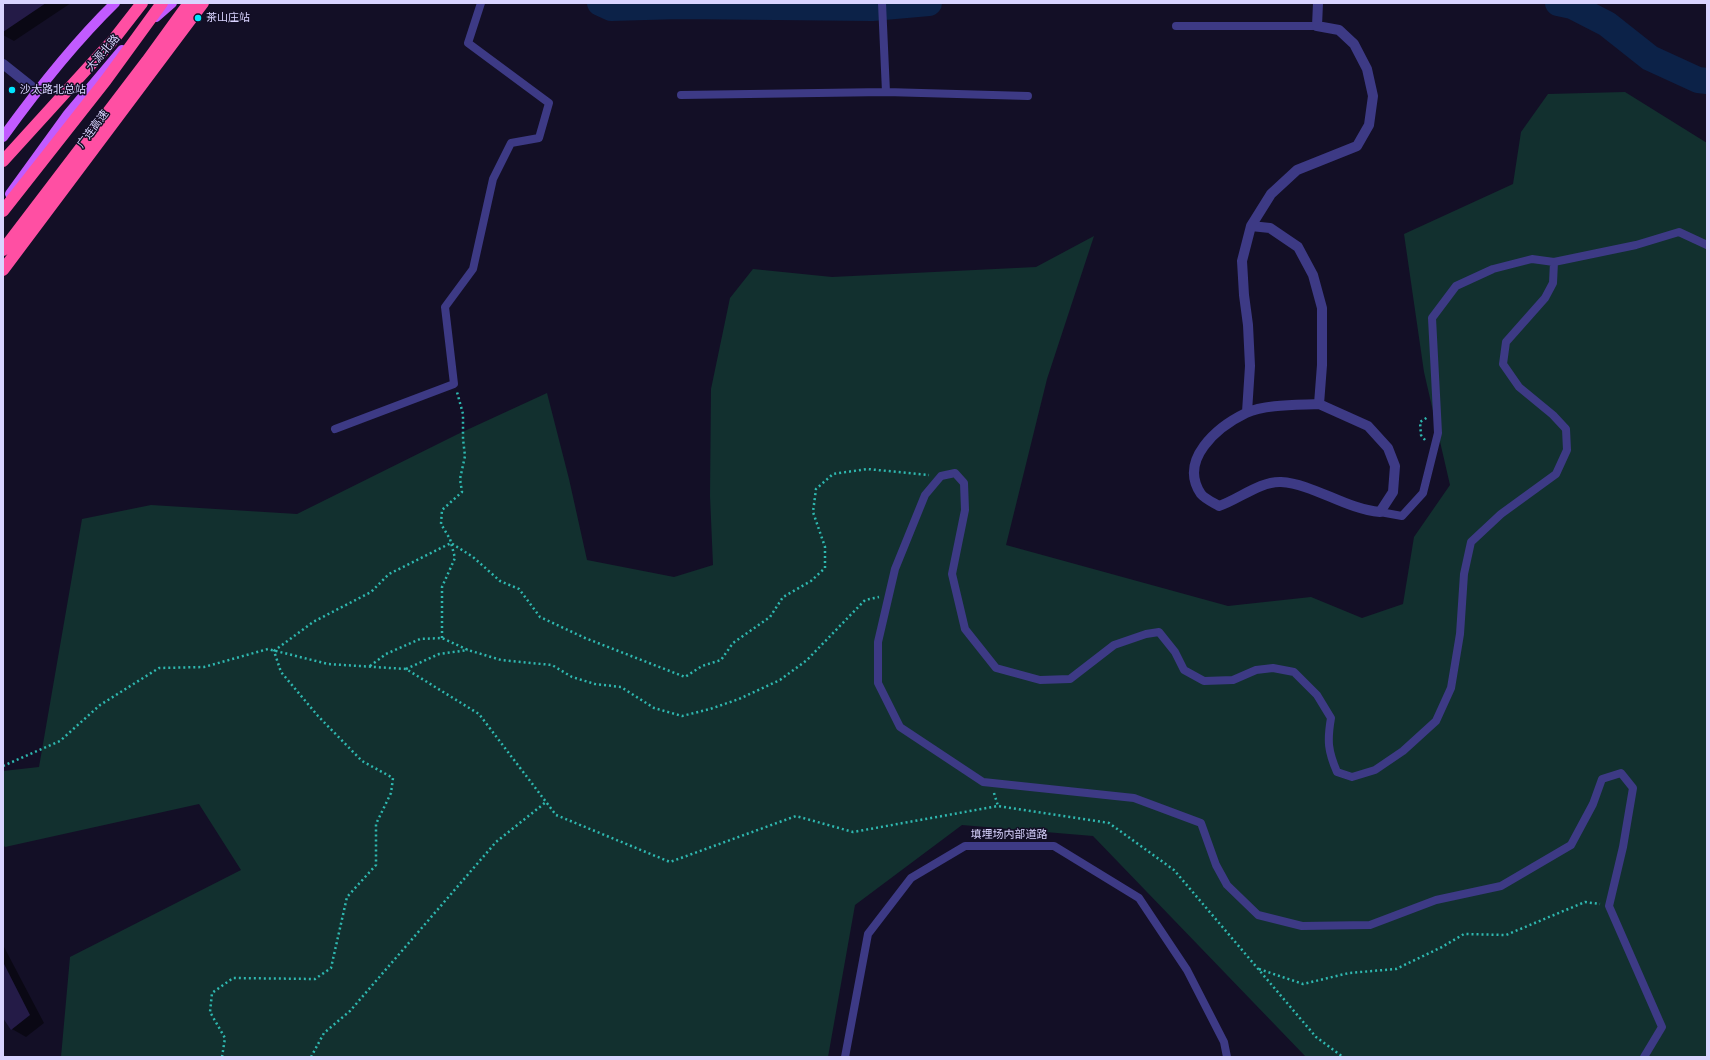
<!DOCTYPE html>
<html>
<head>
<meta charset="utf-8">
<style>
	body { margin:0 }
	#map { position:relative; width:1710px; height:1060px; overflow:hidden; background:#130f26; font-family:Figtree,sans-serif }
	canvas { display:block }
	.frame { position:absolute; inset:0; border:4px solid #d9d4ff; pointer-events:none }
</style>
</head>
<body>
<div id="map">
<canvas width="1710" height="1060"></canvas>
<div class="frame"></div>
</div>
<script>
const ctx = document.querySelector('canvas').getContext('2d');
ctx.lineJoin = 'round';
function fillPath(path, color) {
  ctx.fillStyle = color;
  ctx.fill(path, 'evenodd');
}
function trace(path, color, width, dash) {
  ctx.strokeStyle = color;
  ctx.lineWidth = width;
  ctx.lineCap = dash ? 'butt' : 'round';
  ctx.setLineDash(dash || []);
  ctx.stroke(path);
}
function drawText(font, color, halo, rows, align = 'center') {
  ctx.font = font + ' Figtree,"Noto Sans SC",sans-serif';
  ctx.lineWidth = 3;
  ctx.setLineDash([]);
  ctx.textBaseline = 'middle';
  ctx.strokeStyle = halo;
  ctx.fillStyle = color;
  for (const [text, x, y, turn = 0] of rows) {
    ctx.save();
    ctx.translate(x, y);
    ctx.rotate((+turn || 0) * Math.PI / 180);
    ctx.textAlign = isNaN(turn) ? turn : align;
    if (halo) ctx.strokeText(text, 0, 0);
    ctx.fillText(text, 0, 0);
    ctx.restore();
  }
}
const green = new Path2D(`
	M1625 92 1707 143V1057H1306L1093 836 962 825 855 905 828 1057H61L70 957 241 870 199 804 5 847 3 845V771L39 767 82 519 151 505 297 514 458 434 547 393 569 479 587 560 674 577 713 565 710 496 711 389 730 298 753 269 832 277 1036 267 1094 236 1047 379 1006 545 1228 606 1311 597 1362 618 1403 604 1414 537 1450 485 1424 372 1404 234 1513 184 1521 132 1548 94Z`);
const shadow = new Path2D(`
	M3 3H71L14 41 3 35Z
	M3 945 44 1023 26 1037 12 1029 3 1017Z`);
const river = new Path2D(`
	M600 3 611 8 680 6 872 8 929 3
	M1558 3 1572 6 1607 24 1650 58 1698 80 1707 81`);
const building = new Path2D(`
	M3 3H46L3 32Z
	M3 962 30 1015 11 1030 3 1018Z`);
const path = new Path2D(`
	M1425 440 1421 435 1420 422 1428 417
	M442 638V587L455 558 450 539 441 524 442 510 462 492 460 479 465 456 463 439V414L457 392
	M370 666 386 654 420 639 442 638 468 650 501 660 552 665 572 677 595 684 621 687 654 708 682 716 710 709 739 699 780 680 807 660 865 600 879 597
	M406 669 439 654 468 650
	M3 766 60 741 100 705 159 668 204 667 268 649 328 664 406 669 479 714 556 815 670 862 796 816 853 832 998 806 1109 823 1174 870 1316 1037 1343 1057
	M994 793 998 806
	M1259 969 1303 984 1349 973 1396 969 1442 947 1464 934 1506 935 1585 902 1600 904
	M222 1057 225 1038 210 1012 212 993 233 978 315 979 331 968 347 897 376 865V824L391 793 393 778 362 761 318 716 281 672 274 651 313 622 371 592 389 574 451 543 473 557 500 581 519 589 540 617 585 638 685 677 702 666 721 660 733 643 770 617 783 597 811 581 825 568V547L813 512 816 489 833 474 867 469 929 475
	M311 1057 324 1033 350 1011 496 842 546 802`);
const lane = new Path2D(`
	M882 3 886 92
	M1176 26H1317
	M681 95 886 92 1028 96
	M1554 262 1553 283 1545 298 1506 342 1503 364 1519 387 1553 415 1566 429 1567 450 1556 474 1501 514 1471 542 1464 574 1460 634 1451 688 1436 721 1403 751 1375 770 1352 777 1337 772C1328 751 1327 741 1331 718L1317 695 1294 672 1273 668 1256 670 1233 680 1204 681 1184 670 1175 652 1159 632 1146 634 1114 645 1070 679 1040 680 996 668 965 629 952 574 965 510 964 483 955 473 941 476 925 495 895 569 878 642V683L900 727 983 782 1134 798 1201 823 1216 865 1227 885 1258 915 1302 926 1370 925 1436 900 1501 886 1571 845 1593 804 1602 779 1621 773 1633 788 1623 847 1609 906 1662 1027 1644 1057
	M335 429 454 384 445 307 473 269 493 179 511 143 539 138 549 103 468 43 481 3
	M1380 512 1402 516 1423 493 1438 433 1432 318 1456 286 1493 269 1532 259 1554 262 1636 245 1679 232 1707 245
	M845 1057 868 934 911 878 965 846H1054L1139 898 1187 970 1224 1042 1227 1057`);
const street = new Path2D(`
	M3 64 37 91
	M1251 226 1270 228 1298 247 1313 275 1322 308V365L1319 404
	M1319 404 1368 426 1388 448 1395 466 1393 492 1380 512C1345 509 1314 484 1281 482 1260 481 1238 500 1219 506 1214 503 1205 499 1201 494 1178 460 1217 427 1246 413 1265 404 1298 405 1319 404Z
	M1247 412 1250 366 1248 325 1244 295 1242 261 1251 226 1271 194 1297 170 1357 146 1369 125 1373 96 1367 69 1354 44 1339 30 1317 26 1318 3`);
const primary = new Path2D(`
	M156 17 172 3
	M3 137C37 90 73 44 115 3
	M10 194 68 114 122 50`);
const highway = new Path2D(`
	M3 161 114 39 142 3
	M3 250 147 61 189 3
	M3 270 203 3`);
const highwayBridge = new Path2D(`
	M3 211 106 80 162 3`);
const markers = [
	[198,18,4,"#00e5ff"],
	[12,90,4,"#00e5ff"]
];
const poiNames = [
	["茶山庄站",206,18],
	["沙太路北总站",20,90]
];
const streetNames = [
	["大源北路",103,53,-49],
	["广连高速",93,129,-53],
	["填埋场内部道路",1009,835]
];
fillPath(green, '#12302f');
fillPath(shadow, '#0007');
trace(river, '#0c2248', 26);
fillPath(building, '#241b47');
trace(path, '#2fb8b0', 2.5, [2, 3]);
trace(lane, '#3d3a85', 8);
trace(street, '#3d3a85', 10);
trace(primary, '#c25bff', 10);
trace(highway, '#ff4fa3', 12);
trace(highwayBridge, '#ff4fa3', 12);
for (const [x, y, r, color] of markers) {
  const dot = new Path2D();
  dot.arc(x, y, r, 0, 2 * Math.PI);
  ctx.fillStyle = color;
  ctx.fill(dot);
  trace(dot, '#130f26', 1.5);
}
drawText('11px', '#d9d4ff', '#130f26', poiNames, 'left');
drawText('11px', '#d9d4ff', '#130f26', streetNames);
</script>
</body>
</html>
